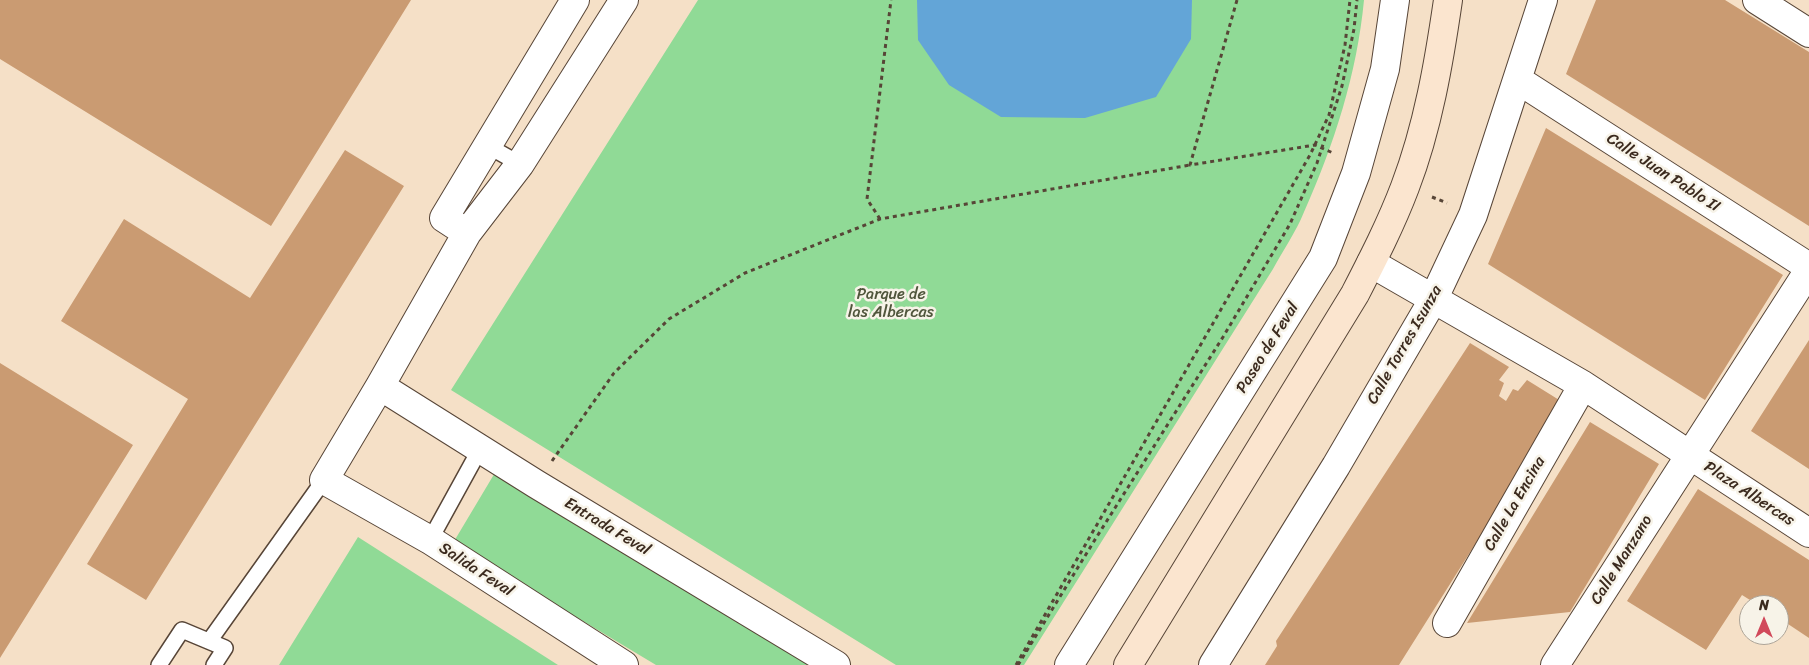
<!DOCTYPE html>
<html>
<head>
<meta charset="utf-8">
<style>
	body { margin:0 }
	#map { position:relative; width:1809px; height:665px; overflow:hidden; background:#f5e0c7; font-family:Sriracha,sans-serif }
	canvas { display:block }
	.north { position:absolute; left:1739px; top:595px; width:50px; height:50px; box-sizing:border-box; background:#f7f3e8; border:1px solid #aca397; border-radius:50%; rotate:0deg; font-size:14px; font-weight:700; line-height:20px; text-align:center; color:#3b2a1e }
	.north::after { content:''; display:block; margin:auto; width:18px; height:22px; background:#d1495b; clip-path:polygon(50% 0,100% 100%,50% 72%,0 100%) }
</style>
</head>
<body>
<div id="map">
<canvas width="1809" height="665"></canvas>
<div class="north">N</div>
</div>
<script>
const ctx = document.querySelector('canvas').getContext('2d');
ctx.lineJoin = 'round';
function fillPath(path, color) {
  ctx.fillStyle = color;
  ctx.fill(path, 'evenodd');
}
function trace(path, color, width, dash) {
  ctx.strokeStyle = color;
  ctx.lineWidth = width;
  ctx.lineCap = dash ? 'butt' : 'round';
  ctx.setLineDash(dash || []);
  ctx.stroke(path);
}
function drawText(font, color, halo, rows, align = 'center') {
  ctx.font = font + ' Sriracha,sans-serif';
  ctx.lineWidth = 5;
  ctx.setLineDash([]);
  ctx.textBaseline = 'middle';
  ctx.strokeStyle = halo;
  ctx.fillStyle = color;
  for (const [text, x, y, turn = 0] of rows) {
    ctx.save();
    ctx.translate(x, y);
    ctx.rotate((+turn || 0) * Math.PI / 180);
    ctx.textAlign = isNaN(turn) ? turn : align;
    if (halo) ctx.strokeText(text, 0, 0);
    ctx.fillText(text, 0, 0);
    ctx.restore();
  }
}
const green = new Path2D(`
	M698 0H1364C1357 74 1334 145 1304 212 1296 232 1283 250 1273 269L1024 665H896L451 390Z
	M496 471 815 665H656L453 543Z
	M358 537 558 665H279Z`);
const water = new Path2D(`
	M917 0H1192L1191 39 1156 97 1085 118 1001 117 949 85 918 40Z`);
const building = new Path2D(`
	M0 0H411L271 226 0 59Z
	M1596 0H1725L1809 52V226L1566 74Z
	M1546 128 1783 275 1705 400 1488 264Z
	M345 150 404 186 146 600 87 564 188 399 61 321 124 219 250 298Z
	M1809 340V469L1751 431Z
	M1470 343 1509 367 1499 380 1504 383 1499 396 1506 401 1513 389 1518 391 1527 380 1564 403 1399 665H1265L1277 646 1276 641Z
	M0 363 133 445 0 658Z
	M1590 422 1659 464 1570 612 1467 623Z
	M1698 489 1809 560V638L1779 618V605H1758L1742 595 1706 650 1627 601Z`);
const path = new Path2D(`
	M1237 0 1190 165 1315 145 1333 153
	M1432 197 1447 203
	M880 219 867 199 891 0
	M552 461 614 373 669 319 745 273 880 219 1190 165
	M1016 665 1310 155 1329 115 1345 45 1350 0
	M1018 665 1096 538 1223 337 1290 224 1317 163 1342 86 1354 29 1357 0`);
const lane = new Path2D(`
	M488 146 520 164
	M430 540 480 449
	M210 640 324 480
	M159 665 182 630 225 648 214 665`);
const street = new Path2D(`
	M624 0 520 164 467 233 380 386 324 480 430 540 624 665
	M1757 0 1809 33
	M1518 80 1809 267
	M467 233 444 218 575 0
	M1371 263 1583 385 1809 533
	M380 386 536 484 836 665
	M1447 623 1583 385
	M1069 665 1323 258 1356 173 1385 69 1395 0
	M1213 665 1336 466 1433 300 1473 215 1543 0
	M1555 665 1809 270`);
const secondary = new Path2D(`
	M1128 665 1355 294C1373 259 1391 224 1405 187 1428 127 1439 62 1448 0`);
const streetNames = [
	["Calle Juan Pablo II",1663,173,33],
	["Calle Torres Isunza",1405,345,-60],
	["Paseo de Feval",1268,348,-58],
	["Plaza Albercas",1749,494,33],
	["Calle La Encina",1515,504,-60],
	["Entrada Feval",607,527,31],
	["Calle Manzano",1622,560,-58],
	["Salida Feval",476,570,33]
];
const parkNames = [
	["Parque de",891,295],
	["las Albercas",891,313]
];
fillPath(green, '#90da96');
fillPath(water, '#63a5d7');
fillPath(building, '#ca9b72');
trace(lane, '#574537', 18);
trace(street, '#574537', 30);
trace(secondary, '#574537', 30);
trace(path, '#574537', 3, [4, 4]);
trace(lane, '#fff', 15);
trace(street, '#fff', 28);
trace(secondary, '#fbe5cf', 28);
drawText('16px', '#3b2a1e', '#f7f3e8', streetNames);
drawText('16px', '#50563c', '#f7f3e8', parkNames);
</script>
</body>
</html>
